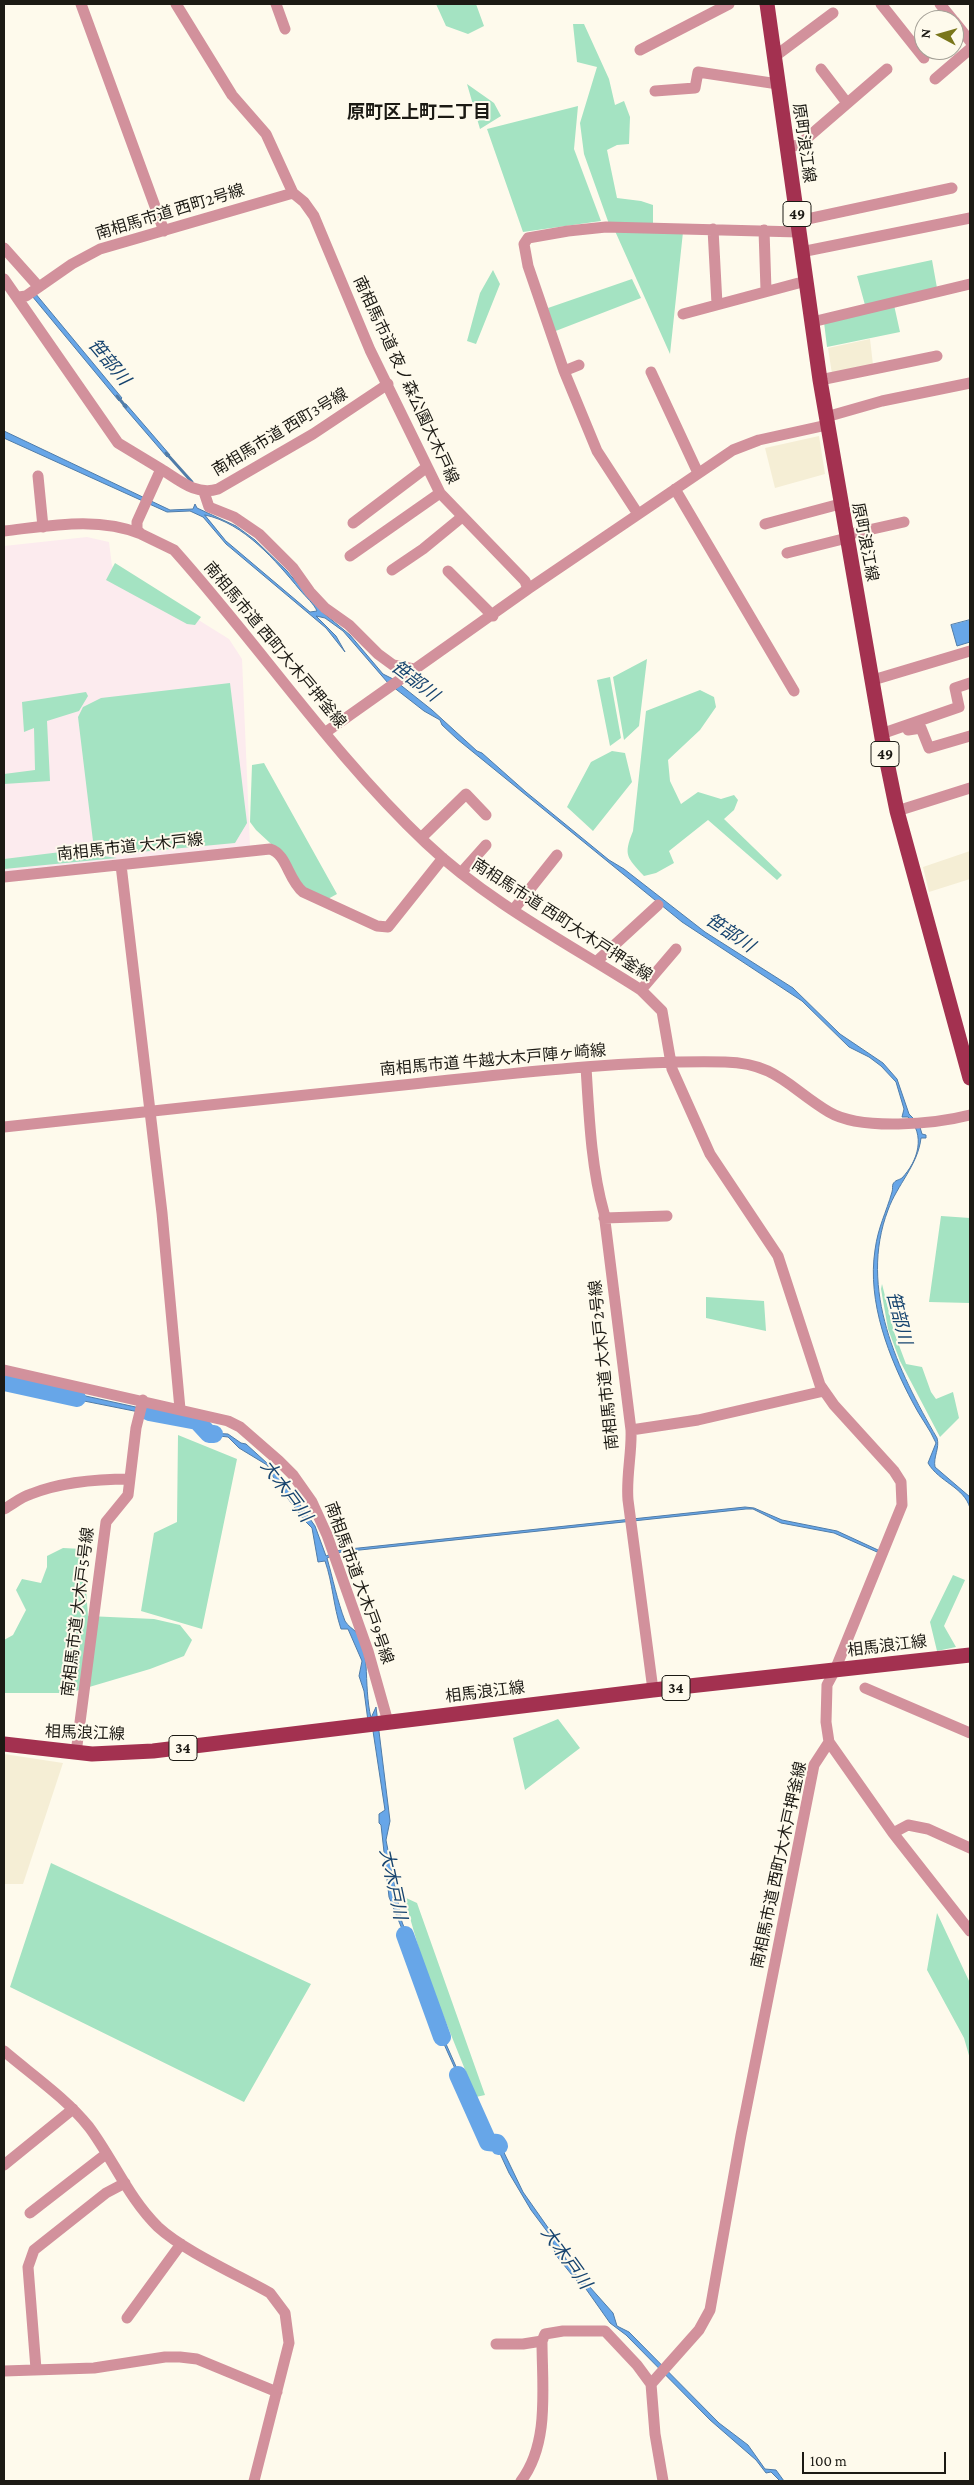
<!DOCTYPE html>
<html>
<head>
<meta charset="utf-8">
<style>
	body { margin:0 }
	#map { position:relative; width:974px; height:2485px; overflow:hidden; background:#fefaec; font-family:"Crimson Pro",serif }
	canvas { display:block }
	.frame { position:absolute; inset:0; border:5px solid #1c1a14; pointer-events:none }
	.north { position:absolute; left:914px; top:10px; width:50px; height:50px; box-sizing:border-box; background:#fefaec; border:1px solid #a4a096; border-radius:50%; rotate:276deg; font-size:14px; font-weight:700; line-height:20px; text-align:center; color:#1c1a14 }
	.north::after { content:''; display:block; margin:auto; width:18px; height:22px; background:#7a761a; clip-path:polygon(50% 0,100% 100%,50% 72%,0 100%) }
	.scale { position:absolute; left:802px; top:2452px; width:144px; height:22px; box-sizing:border-box; border:2px solid #1c1a14; border-top:0; padding-left:6px; font-size:15px; line-height:18px; white-space:nowrap; color:#1c1a14; -webkit-text-stroke:4px #fefaec; paint-order:stroke }
</style>
</head>
<body>
<div id="map">
<canvas width="974" height="2485"></canvas>
<div class="frame"></div>
<div class="north">N</div>
<div class="scale">100 m</div>
</div>
<script>
const ctx = document.querySelector('canvas').getContext('2d');
ctx.lineJoin = 'round';
function fillPath(path, color) {
  ctx.fillStyle = color;
  ctx.fill(path, 'evenodd');
}
function trace(path, color, width, dash) {
  ctx.strokeStyle = color;
  ctx.lineWidth = width;
  ctx.lineCap = dash ? 'butt' : 'round';
  ctx.setLineDash(dash || []);
  ctx.stroke(path);
}
function drawText(font, color, halo, rows, align = 'center') {
  ctx.font = font + ' "Crimson Pro","Noto Sans JP",serif';
  ctx.lineWidth = 4;
  ctx.setLineDash([]);
  ctx.textBaseline = 'middle';
  ctx.strokeStyle = halo;
  ctx.fillStyle = color;
  for (const [text, x, y, turn = 0] of rows) {
    ctx.save();
    ctx.translate(x, y);
    ctx.rotate((+turn || 0) * Math.PI / 180);
    ctx.textAlign = isNaN(turn) ? turn : align;
    if (halo) ctx.strokeText(text, 0, 0);
    ctx.fillText(text, 0, 0);
    ctx.restore();
  }
}
const built = new Path2D(`
	M870 339 873 365 832 374 828 348Z
	M819 436 825 474 775 488 765 448Z
	M970 851V879L929 892 923 867Z
	M4 1754 63 1763 23 1884H4Z`);
const education = new Path2D(`
	M87 537 109 542 112 566 229 639 242 659 250 846 4 872V546Z`);
const green = new Path2D(`
	M436 4H476L484 26 468 34 446 26Z
	M573 24H584L609 79 615 105 624 101 630 117 629 144 617 145 607 150 617 198 641 201 653 205V224H609L584 154 580 123 597 67 577 62Z
	M467 84 494 103 501 116 480 129Z
	M578 106 574 149 601 221 523 232 487 129Z
	M615 231 683 232 670 354Z
	M932 260 937 288 865 305 857 276Z
	M493 270 500 284 476 344 467 341 480 293Z
	M632 279 641 298 553 332 548 308Z
	M894 305 900 332 827 347 824 322Z
	M115 563 201 617 195 625 187 624 106 580Z
	M647 659 639 726 624 740 613 677Z
	M610 677 621 738 610 746 597 680Z
	M230 683 247 823 235 843 118 854 103 840 93 841 78 717 83 707 101 698Z
	M700 690 714 697 716 707 700 730 668 760 670 781 681 804 698 792 721 799 734 795 738 800 734 810 724 819 782 875 777 880 708 820 669 851 674 863 656 873 644 876C627 857 623 856 633 831L646 711Z
	M86 692 88 696 79 711 47 721 50 781 4 784V774L35 770 34 728 24 732 22 702Z
	M612 751 625 753 632 782 593 831 567 807 591 762Z
	M264 763 337 894 326 900 305 891 283 855 256 830 250 822 252 765Z
	M69 851 117 858 4 869V859Z
	M941 1216 970 1218V1303L929 1302Z
	M882 1284 894 1332 906 1364 922 1367 931 1392 936 1399 953 1392 959 1418 940 1437 900 1361 888 1329 881 1289Z
	M706 1297 764 1301 766 1331 706 1318Z
	M178 1435 237 1459 202 1629 141 1611 154 1533 177 1522Z
	M63 1548 83 1549 88 1616 154 1619 180 1625 192 1640 184 1656 150 1669 69 1693H4V1640L13 1635 26 1610 16 1590 22 1579 41 1583 47 1567V1556Z
	M953 1575 965 1580 944 1626 956 1647 937 1651 930 1622Z
	M558 1719 580 1748 525 1790 513 1738Z
	M51 1863 311 1984 244 2102 10 1987Z
	M404 1897 417 1903 485 2095 476 2097 425 1970Z
	M937 1913 970 1983V2059L964 2038 927 1970Z`);
const water = new Path2D(`
	M35 293 122 398 119 401 32 296Z
	M126 404 170 455 167 457 123 406Z
	M4 431 170 510 193 509 195 504 197 508 236 526 255 540 287 571 321 611 350 635 383 674 393 679 432 710 477 751 482 753 526 792 609 860 624 869 705 932 793 988 840 1034 883 1063 897 1079 909 1114 919 1124 922 1134 926 1135V1138H921C918 1165 897 1185 888 1210 858 1289 898 1371 937 1438 940 1448 933 1457 935 1467L970 1497V1508C964 1487 939 1482 928 1463L936 1443C930 1429 920 1417 913 1403 889 1358 867 1302 875 1250 878 1227 886 1213 892 1192 893 1189 892 1186 893 1184 895 1180 899 1180 902 1178 918 1161 926 1135 908 1117H902L904 1109 896 1082 881 1066 869 1057 849 1047 802 1001 682 922 457 739 442 725 440 720 424 711 388 683 343 631 325 618 316 616 336 636 345 652 326 628 226 544 203 517 190 511 167 512 6 439 4 438ZM205 515C244 523 276 561 300 590 306 597 314 604 317 611L310 612 226 541Z
	M970 620V642L957 646 951 625Z
	M4 1378 199 1421 211 1433 228 1434 241 1443 246 1444 278 1473 315 1526 326 1556 340 1550 745 1507 754 1508 782 1520 837 1531 878 1550 877 1552 834 1533 781 1523 753 1509H746L341 1552 327 1558C333 1579 337 1600 345 1621 348 1626 352 1628 356 1632 360 1638 366 1657 366 1665 367 1683 367 1701 371 1718L376 1707 390 1821 386 1840 402 1922 425 1981 423 1992 489 2141 497 2138 523 2192 556 2239 572 2271 589 2286 613 2313 617 2326 629 2332 719 2423 748 2445 765 2469 776 2470 784 2481H780L771 2472 766 2473 756 2460 710 2420 626 2335 610 2323 586 2289 576 2280 555 2254 552 2238 531 2210 509 2173 496 2145 488 2142 421 1993 415 1961 389 1897 381 1825 379 1823V1814L385 1810 373 1731 368 1721 364 1691 359 1676 362 1661 348 1629H341C333 1605 333 1584 325 1561L318 1562 312 1528 304 1520 277 1484 267 1465 239 1448 228 1437 210 1435 199 1424 74 1399 30 1385 4 1383Z`);
const stream = new Path2D(`
	M117 396 126 407
	M166 453 192 482`);
const river = new Path2D(`
	M4 1382 77 1398
	M149 1412 197 1421 209 1434H214
	M405 1935 442 2037
	M458 2075 488 2142 497 2143 499 2146`);
const minor = new Path2D(`
	M81 4 164 231
	M176 4 232 95 266 134 293 193 304 202 314 216 370 350 440 493 525 581 528 589 733 450 759 440 827 425
	M276 4 285 29
	M881 4 924 58
	M940 4 953 20
	M954 21 970 41
	M640 50 729 4
	M774 57 833 13
	M821 69 847 103
	M935 79 970 49
	M655 91 695 88 698 72 778 84
	M787 147 799 145 887 69
	M798 221 952 188
	M713 229 717 304
	M764 230 766 290
	M4 248 38 286
	M801 252 970 218
	M4 279 118 443 161 469
	M19 297 26 296 72 264 100 249 293 193
	M683 314 806 281
	M812 322 970 284
	M579 365 564 371 597 451 638 514
	M564 371 528 266 524 244 528 238 568 231 606 227 799 232
	M651 372 698 473
	M820 380 937 356
	M826 417 882 401 970 383
	M38 476 43 527
	M675 489 794 691
	M204 492 209 507 234 517 259 534 293 568 310 592 325 608 349 625 378 654 393 665 414 669
	M353 523 427 467
	M765 524 840 504
	M4 531C49 526 98 516 141 534L137 530V522L161 469C179 480 196 496 218 489L313 434 388 384
	M141 534 174 550C260 646 332 754 426 843 488 902 569 944 641 990L662 1011 672 1069 710 1154 778 1256 820 1385 834 1405 894 1471 901 1482 902 1505 835 1670 827 1685 826 1722 829 1742 814 1765 741 2135 710 2310 699 2330 651 2384 655 2434 663 2481
	M846 535 904 522
	M787 553 847 538
	M350 556 440 493
	M392 570 423 549 462 517
	M448 571 493 616
	M873 680 970 651
	M908 730 921 728 929 748 970 736
	M326 732 528 589
	M881 734 959 707 955 688 970 683
	M897 811 970 788
	M421 838 466 794 486 815
	M121 865 162 1213 180 1409
	M461 873 486 845
	M4 877 270 849C287 854 288 880 303 892L377 926 388 927 443 858
	M514 909 557 855
	M596 962 658 905
	M641 990 676 949
	M586 1067C589 1115 591 1167 604 1213L631 1430C632 1453 626 1476 628 1500L653 1690
	M4 1127C140 1112 277 1098 413 1084 517 1073 621 1060 725 1062 776 1063 789 1088 829 1112 861 1131 935 1124 970 1115
	M604 1218 667 1216
	M4 1370 228 1421 240 1427 279 1461 293 1475 312 1502 327 1535 368 1651 388 1722
	M631 1430 698 1420 824 1391
	M4 1509C13 1504 21 1497 31 1494 61 1482 97 1479 130 1479
	M865 1688 970 1733
	M829 1742 893 1833 970 1931
	M76 1753 106 1522 128 1495 136 1428 143 1400
	M893 1833 908 1825 928 1829 970 1848
	M4 2051C32 2075 66 2098 89 2127 113 2159 129 2199 158 2227 184 2251 238 2275 270 2293L285 2313 289 2343 254 2481
	M4 2165 73 2109
	M30 2213 106 2154
	M127 2318 181 2244
	M496 2344H523L542 2341 545 2334 563 2331H605L637 2365 651 2384
	M36 2369 28 2267 34 2250 106 2193 125 2183
	M4 2371 94 2368 165 2357H180L197 2359 277 2392
	M521 2481C550 2443 542 2387 542 2341`);
const major = new Path2D(`
	M767 4 820 380 882 738 897 811 970 1078
	M4 1744 92 1754 153 1751 653 1690 970 1655`);
const shields = [
	[797,214,28],
	[885,754,28],
	[676,1688,28],
	[183,1748,28]
];
const shieldNames = [
	["49",797,214],
	["49",885,754],
	["34",676,1688],
	["34",183,1748]
];
const streetNames = [
	["原町浪江線",804,143,82],
	["南相馬市道 西町2号線",170,212,-17],
	["南相馬市道 夜ノ森公園大木戸線",406,380,65],
	["南相馬市道 西町3号線",280,432,-31],
	["原町浪江線",865,542,79],
	["南相馬市道 西町大木戸押釜線",275,645,50],
	["南相馬市道 大木戸線",130,847,-6],
	["南相馬市道 西町大木戸押釜線",562,920,33],
	["南相馬市道 牛越大木戸陣ヶ崎線",493,1060,-5],
	["南相馬市道 大木戸2号線",604,1365,-96],
	["南相馬市道 大木戸9号線",359,1583,70],
	["南相馬市道 大木戸5号線",78,1612,-83],
	["相馬浪江線",887,1646,-7],
	["相馬浪江線",485,1692,-7],
	["相馬浪江線",85,1733,2],
	["南相馬市道 西町大木戸押釜線",779,1865,-78]
];
const neighbourhoodNames = [
	["原町区上町二丁目",419,112]
];
const waterNames = [
	["笹部川",109,362,50],
	["笹部川",415,681,38],
	["笹部川",730,933,34],
	["笹部川",899,1318,76],
	["大木戸川",286,1491,53],
	["大木戸川",393,1884,78],
	["大木戸川",566,2258,54]
];
fillPath(built, '#f5eed5');
fillPath(education, '#fcebee');
fillPath(green, '#a4e3c2');
fillPath(water, '#67a6e8');
trace(water, '#507ca8', 1);
trace(stream, '#507ca8', 3);
trace(river, '#67a6e8', 18);
trace(minor, '#d2919c', 11);
trace(major, '#a33150', 15);
for (const [x, y, w] of shields) {
  const box = new Path2D();
  box.roundRect(x - w / 2, y - 12.5, w, 25, 4);
  ctx.fillStyle = '#fefaec';
  ctx.fill(box);
  trace(box, '#1c1a14', 1);
}
drawText('bold 15px', '#1c1a14', null, shieldNames);
drawText('16px', '#1c1a14', '#fefaec', streetNames);
drawText('bold 18px', '#1c1a14', '#fefaec', neighbourhoodNames);
drawText('italic 18px', '#17446f', '#fefaec', waterNames);
</script>
</body>
</html>
